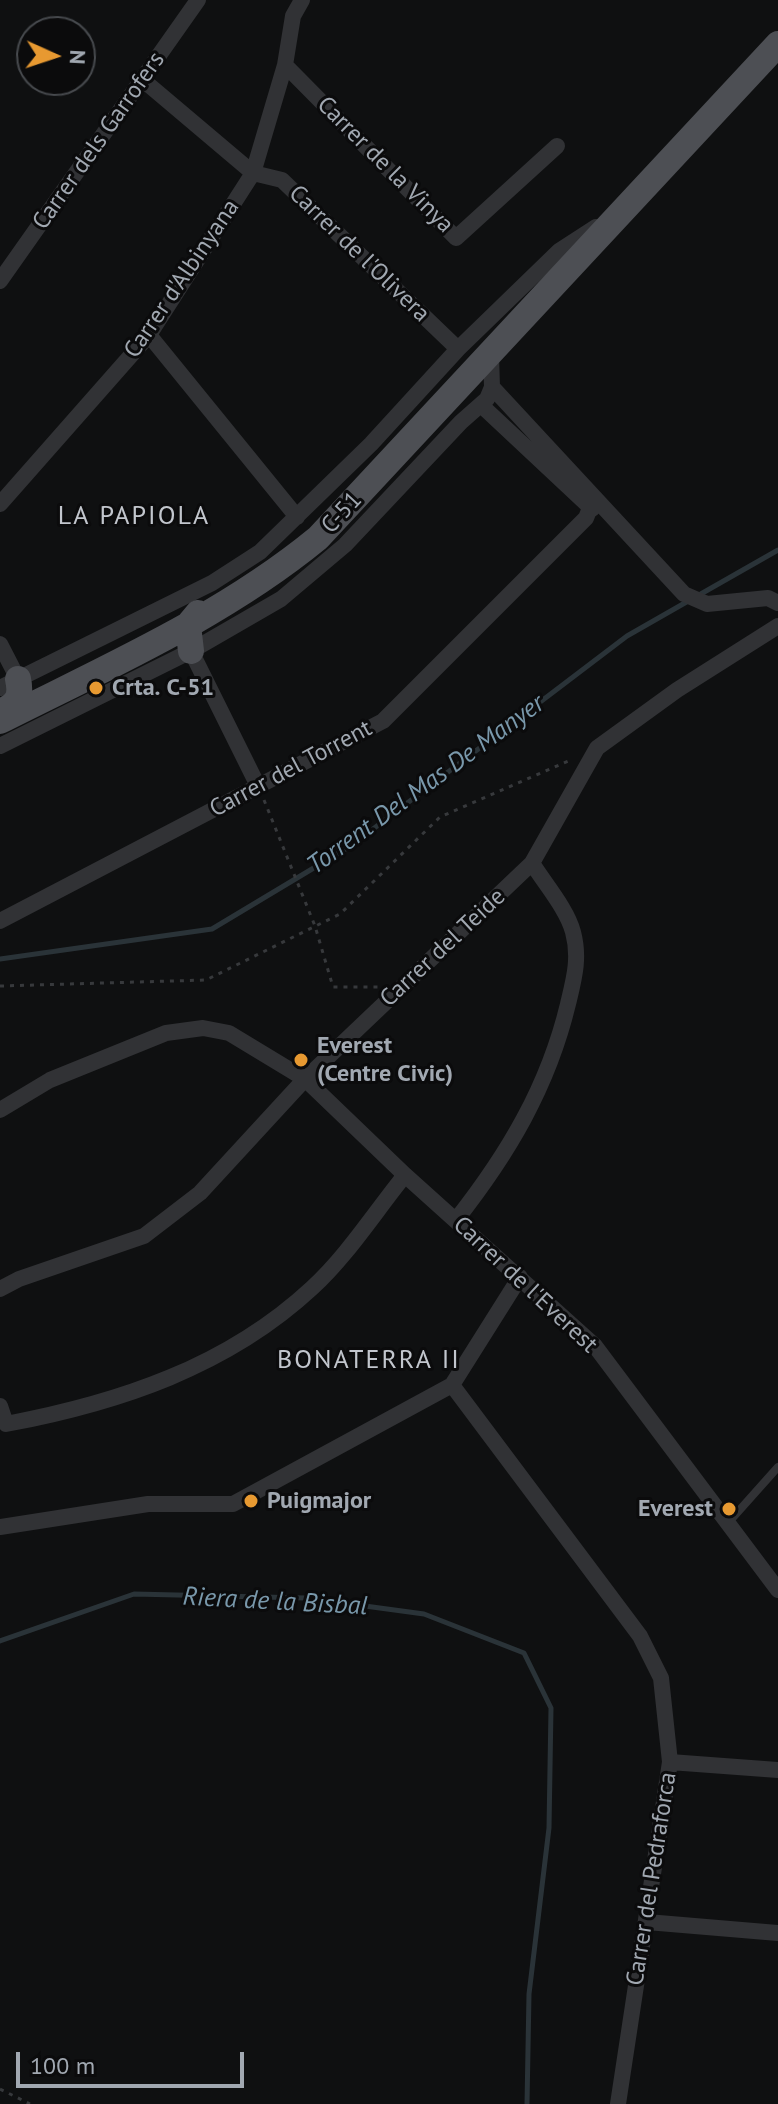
<!DOCTYPE html>
<html>
<head>
<meta charset="utf-8">
<style>
	body { margin:0 }
	#map { position:relative; width:778px; height:2104px; overflow:hidden; background:#0f1011; font-family:"PT Sans",sans-serif }
	canvas { display:block }
	.north { position:absolute; left:16px; top:16px; width:80px; height:80px; box-sizing:border-box; background:#0b0b0c; border:2px solid #474a4e; border-radius:50%; rotate:93deg; font-size:22px; font-weight:700; line-height:32px; text-align:center; color:#a1a8b1 }
	.north::after { content:''; display:block; margin:auto; width:28px; height:36px; background:#e79931; clip-path:polygon(50% 0,100% 100%,50% 72%,0 100%) }
	.scale { position:absolute; left:16px; top:2052px; width:228px; height:36px; box-sizing:border-box; border:4px solid #a1a8b1; border-top:0; padding-left:10px; font-size:24px; line-height:28px; white-space:nowrap; color:#a1a8b1; -webkit-text-stroke:6px #0b0b0c; paint-order:stroke }
</style>
</head>
<body>
<div id="map">
<canvas width="778" height="2104"></canvas>
<div class="north">N</div>
<div class="scale">100 m</div>
</div>
<script>
const ctx = document.querySelector('canvas').getContext('2d');
ctx.lineJoin = 'round';
function trace(path, color, width, dash) {
  ctx.strokeStyle = color;
  ctx.lineWidth = width;
  ctx.lineCap = dash ? 'butt' : 'round';
  ctx.setLineDash(dash || []);
  ctx.stroke(path);
}
function drawText(font, color, halo, rows, align = 'center') {
  ctx.font = font + ' "PT Sans",sans-serif';
  ctx.lineWidth = 6;
  ctx.setLineDash([]);
  ctx.textBaseline = 'middle';
  ctx.strokeStyle = halo;
  ctx.fillStyle = color;
  for (const [text, x, y, turn = 0] of rows) {
    ctx.save();
    ctx.translate(x, y);
    ctx.rotate((+turn || 0) * Math.PI / 180);
    ctx.textAlign = isNaN(turn) ? turn : align;
    if (halo) ctx.strokeText(text, 0, 0);
    ctx.fillText(text, 0, 0);
    ctx.restore();
  }
}
const stream = new Path2D(`
	M699 595 778 550
	M0 959 212 929 352 845 627 636 690 600
	M0 1641 134 1594 306 1598 424 1614 524 1653 551 1708 549 1828 529 1994 527 2104`);
const path = new Path2D(`
	M264 800 315 926 333 987H379
	M0 986 206 980 340 914 440 817 573 759
	M0 2089 30 2104`);
const service = new Path2D(`
	M728 1523 778 1467`);
const minor = new Path2D(`
	M285 65 456 238 557 146
	M143 80 253 173 282 180 458 349
	M0 281 198 0
	M149 335 297 517
	M492 387 684 594 707 604 768 598 778 603
	M481 405 592 509
	M0 504 149 335 253 173 285 65 293 16 302 0
	M0 644 18 679
	M191 651 258 786
	M0 688 212 583 260 552 371 444 458 349 559 251 596 227
	M0 746 191 651 281 599 345 545 461 422 487 399 492 387 491 355
	M0 921 383 721 586 518 590 508 584 486
	M0 1110 50 1080 166 1033 203 1028 229 1033 305 1079 405 1175 595 1346 778 1590
	M456 1220C508 1154 548 1087 568 1004 574 979 580 958 573 932 567 909 545 884 532 863
	M0 1289 19 1279 144 1236 200 1193 305 1079 532 863 597 748 677 690 778 626
	M452 1385 640 1636 661 1678 670 1762 618 2104
	M0 1406 6 1424C118 1403 227 1367 312 1288 347 1256 375 1212 405 1175
	M0 1527 148 1504H233L452 1385 520 1277
	M670 1762 778 1770
	M647 1922 778 1933`);
const primary = new Path2D(`
	M191 651 188 625 198 613
	M0 712C17 704 22 698 18 679
	M0 721C109 666 223 616 318 538L778 44`);
const markers = [
	[96,688,8,"#e79931"],
	[301,1060,8,"#e79931"],
	[251,1501,8,"#e79931"],
	[729,1509,8,"#e79931"]
];
const streetNames = [
	["Carrer dels Garrofers",99,141,-55],
	["Carrer de la Vinya",385,165,45],
	["Carrer de l'Olivera",359,254,44],
	["Carrer d'Albinyana",182,279,-56],
	["C-51",342,513,-47],
	["Carrer del Torrent",291,769,-28],
	["Carrer del Teide",443,948,-43],
	["Carrer de l'Everest",525,1285,43],
	["Carrer del Pedraforca",652,1879,-81]
];
const poiNames = [
	["Crta. C-51",112,688],
	["Everest",317,1046],
	["(Centre Civic)",317,1074],
	["Puigmajor",267,1501],
	["Everest",713,1509,"right"]
];
const neighbourhoodNames = [
	["LA PAPIOLA",134,517],
	["BONATERRA II",369,1361]
];
const waterNames = [
	["Torrent Del Mas De Manyer",426,785,-36],
	["Riera de la Bisbal",275,1602,3]
];
trace(stream, '#2a3338', 5);
trace(path, '#37393c', 3, [4, 6]);
trace(service, '#313235', 8);
trace(minor, '#313235', 16);
trace(primary, '#4d4f54', 26);
for (const [x, y, r, color] of markers) {
  const dot = new Path2D();
  dot.arc(x, y, r, 0, 2 * Math.PI);
  ctx.fillStyle = color;
  ctx.fill(dot);
  trace(dot, '#0b0b0c', 3);
}
drawText('24px', '#a1a8b1', '#0b0b0c', streetNames);
drawText('bold 24px', '#a1a8b1', '#0b0b0c', poiNames, 'left');
ctx.letterSpacing = '2px';
drawText('26px', '#c2c6cd', '#0b0b0c', neighbourhoodNames);
ctx.letterSpacing = '0px';
drawText('italic 26px', '#7998ab', '#0b0b0c', waterNames);
</script>
</body>
</html>
